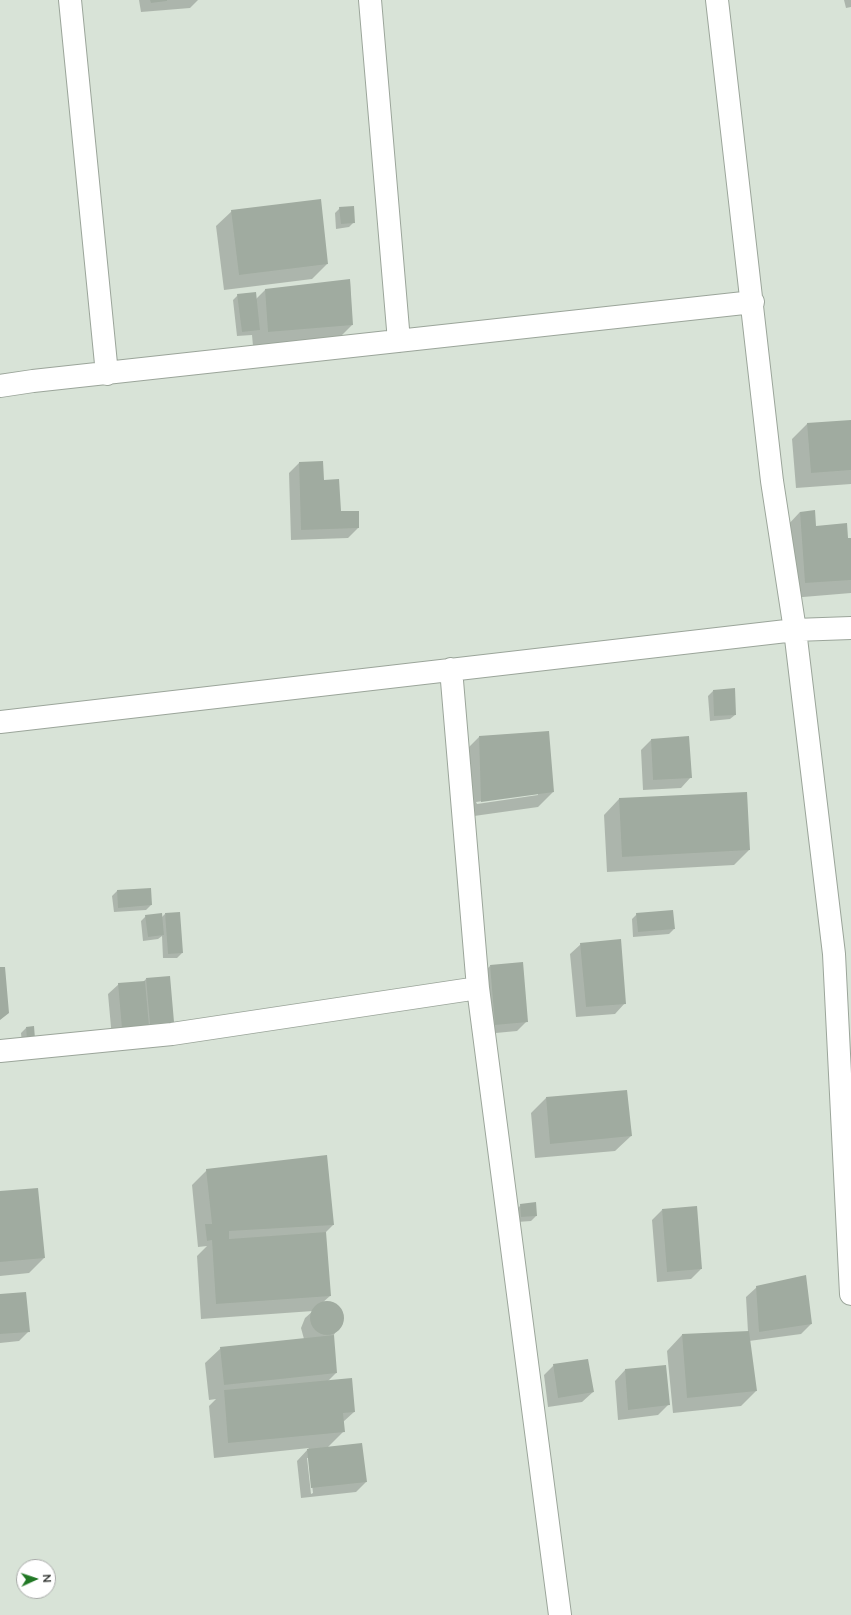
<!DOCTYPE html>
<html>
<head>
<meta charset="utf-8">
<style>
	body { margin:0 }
	#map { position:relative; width:851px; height:1615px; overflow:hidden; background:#d8e3d7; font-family:Lato,sans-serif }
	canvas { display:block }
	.north { position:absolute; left:16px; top:1559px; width:40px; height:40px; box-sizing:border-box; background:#fff; border:1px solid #a9aba9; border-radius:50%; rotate:87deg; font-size:11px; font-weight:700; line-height:16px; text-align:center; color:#292d29 }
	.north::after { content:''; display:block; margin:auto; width:14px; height:18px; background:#217825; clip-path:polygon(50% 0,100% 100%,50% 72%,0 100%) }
</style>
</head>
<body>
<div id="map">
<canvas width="851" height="1615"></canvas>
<div class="north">N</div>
</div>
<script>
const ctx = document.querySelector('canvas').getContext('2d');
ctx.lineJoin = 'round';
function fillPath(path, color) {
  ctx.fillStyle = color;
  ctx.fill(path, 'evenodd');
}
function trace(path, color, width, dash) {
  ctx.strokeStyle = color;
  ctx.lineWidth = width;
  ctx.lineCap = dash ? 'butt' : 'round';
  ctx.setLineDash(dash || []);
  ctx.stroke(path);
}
const shadow = new Path2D(`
	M139 0H198L190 8 141 12Z
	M844 0H851V7L846 8Z
	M340 208 354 222 349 227 336 229 335 213Z
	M232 211 327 264 312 279 224 290 216 226Z
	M350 280 352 325 337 340 253 346 252 335 237 336 233 300 238 295 256 299 265 290Z
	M851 421V484L796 488 792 439 807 424Z
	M299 463 323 481 340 512 358 528 348 538 291 540 289 473Z
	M800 512 815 527 851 539V593L791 598 785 528Z
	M713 691 735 715 730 719 710 721 708 696Z
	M479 737 553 792 538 807 467 817 464 752ZM538 793V795L477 804 476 802Z
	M651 740 691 777 681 788 643 790 641 750Z
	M619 799 749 850 734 865 607 872 604 815Z
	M117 891 151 905 146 910 114 912 112 896Z
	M165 914 182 953 177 958H163L162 936 158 939 143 941 141 921 146 916 161 918Z
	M637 914 674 929 669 934 633 937 632 919Z
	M581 944 625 1003 615 1014 576 1017 570 954Z
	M490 966 527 1021 517 1031 485 1034 480 976Z
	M146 979 173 1021 163 1032 112 1038 108 994 119 984 143 982Z
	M26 1028 34 1039 22 1044 21 1033Z
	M546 1098 631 1136 615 1151 535 1158 531 1113Z
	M207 1170 333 1225 325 1233 330 1296 322 1303H330L339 1308 342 1312V1323L333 1336 336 1373 328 1381 354 1412 343 1422 344 1431 327 1448 366 1482 356 1492 301 1498 297 1461 309 1448 214 1458 209 1406 216 1399 209 1400 205 1363 221 1348 304 1339 301 1328 305 1318 313 1311 201 1319 197 1256 207 1246 198 1247 192 1185ZM307 1458H309L313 1493 311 1494Z
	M0 1192 44 1258 29 1273 0 1276Z
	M521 1205 536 1216 531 1221 517 1222 516 1210Z
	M662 1210 701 1269 691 1279 657 1282 652 1220Z
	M757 1287 811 1324 801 1334 749 1341 756 1391 741 1406 673 1413 667 1351 682 1335 748 1332 746 1297Z
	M0 1295 29 1331 19 1341 0 1343Z
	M554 1365 593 1392 582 1402 548 1407 544 1375Z
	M665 1366 668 1405 658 1415 618 1420 615 1381 625 1370Z`);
const building = new Path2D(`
	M150 0H167V1L151 3Z
	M321 199 328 264 239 275 231 210Z
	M354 206 355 223 341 224 339 207Z
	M350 279 353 325 268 332 265 289Z
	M256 292 260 330 242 332 237 294Z
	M851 420V470L811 473 807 423Z
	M323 461 324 480 339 479 341 511H359V528L301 530 299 462Z
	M815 510 816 526 847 523 848 538H851V580L805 583 800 512Z
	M735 688 736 715 714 716 713 690Z
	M549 731 554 792 481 802 479 736Z
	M689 736 692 778 653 780 651 739Z
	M747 792 750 850 622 857 619 798Z
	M151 888 152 905 118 908 117 890Z
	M673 910 675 929 638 932 636 913Z
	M180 912 183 953 168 954 165 913Z
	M162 913 164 935 148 937 145 915Z
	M621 939 626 1004 586 1007 580 943Z
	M523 962 528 1022 495 1025 490 965Z
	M0 967H5L9 1013 0 1020Z
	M170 976 174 1022 150 1024 146 978Z
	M145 981 149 1026 122 1029 118 983Z
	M34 1026 35 1039 27 1040 26 1027Z
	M627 1090 632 1136 550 1144 546 1097Z
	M327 1155 334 1225 229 1231V1239L326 1232 331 1296 216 1304 212 1240 207 1241 205 1224H212L206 1169Z
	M38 1188 45 1258 0 1262V1191Z
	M536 1202 537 1216 521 1217 520 1204Z
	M697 1206 702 1269 667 1272 662 1209Z
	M806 1275 812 1324 759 1332 756 1286Z
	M26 1292 30 1332 0 1334V1294Z
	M310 1318a17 17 0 1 1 34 0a17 17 0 1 1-34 0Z
	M749 1331 757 1391 687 1398 682 1334Z
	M334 1335 337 1373 224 1385 220 1347Z
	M588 1359 594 1392 558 1398 553 1364Z
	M666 1365 670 1405 628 1410 625 1369Z
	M352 1378 355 1412 343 1413 345 1432 228 1443 224 1390Z
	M362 1443 367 1482 311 1488 307 1449Z`);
const street = new Path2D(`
	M70 0 107 374
	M370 0 399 341
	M717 0 772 481 795 630 834 954 851 1294
	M0 386 33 381 753 302
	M451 669 478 988 560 1615
	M0 722 795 630 851 628
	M0 1051 172 1034 478 988`);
fillPath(shadow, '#0003');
fillPath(building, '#a0aba0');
trace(street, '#9ba59a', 24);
trace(street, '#fff', 22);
</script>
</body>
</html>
